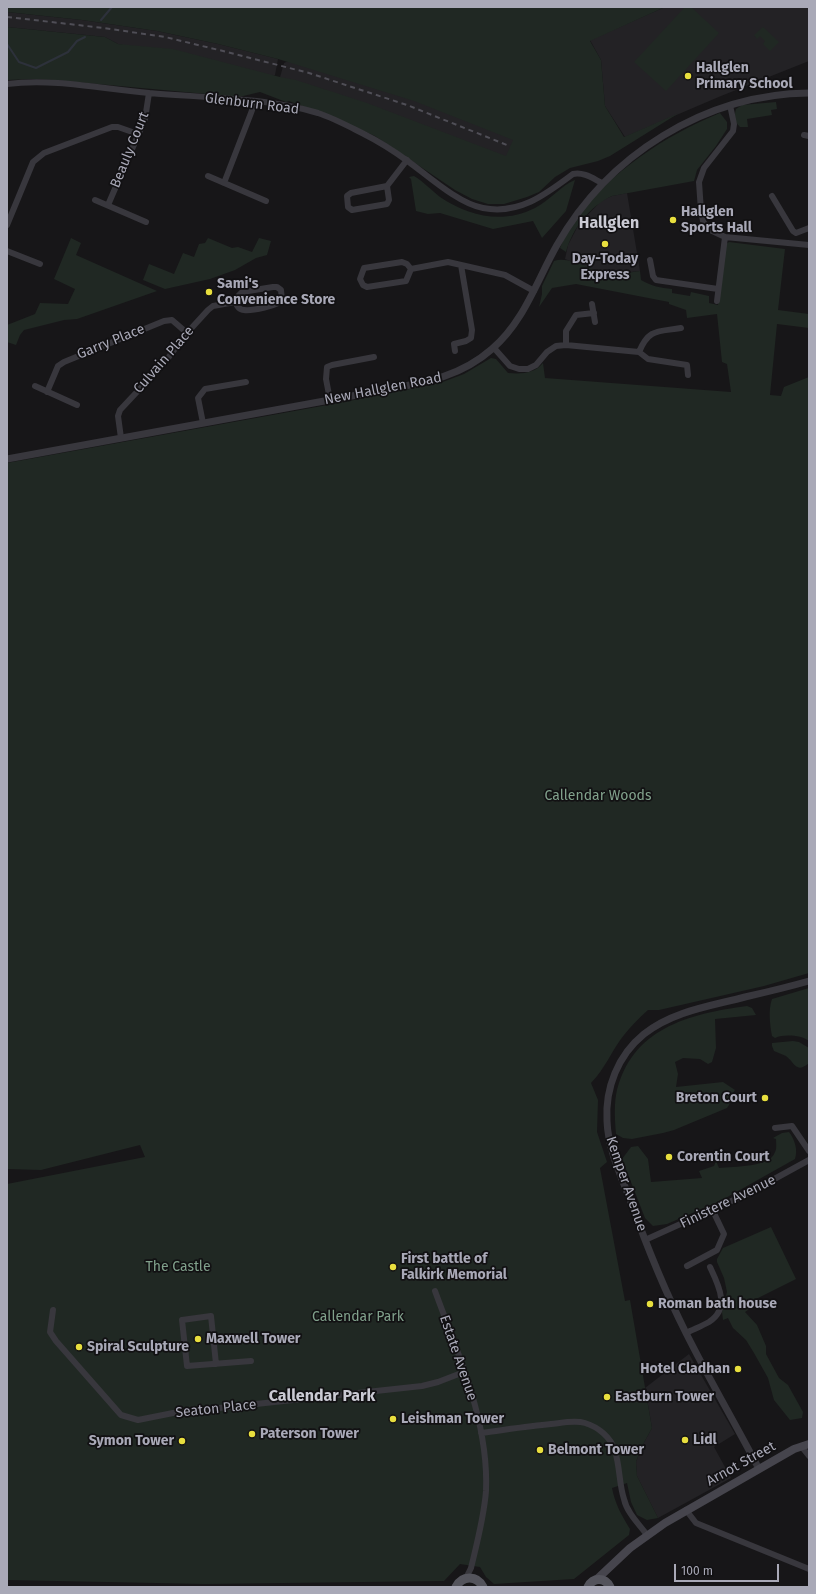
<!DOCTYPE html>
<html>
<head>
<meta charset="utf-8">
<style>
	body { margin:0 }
	#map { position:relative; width:816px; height:1594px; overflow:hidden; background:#171618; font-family:"Fira Sans",sans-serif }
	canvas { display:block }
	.frame { position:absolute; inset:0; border:8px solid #a9a9b7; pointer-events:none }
	.scale { position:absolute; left:674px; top:1564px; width:105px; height:18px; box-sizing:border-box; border:2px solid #a9a9b7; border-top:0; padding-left:5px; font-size:12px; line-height:14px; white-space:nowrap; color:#a9a9b7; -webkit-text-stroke:3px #121113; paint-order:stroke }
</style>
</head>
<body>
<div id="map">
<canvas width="816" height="1594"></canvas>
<div class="frame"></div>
<div class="scale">100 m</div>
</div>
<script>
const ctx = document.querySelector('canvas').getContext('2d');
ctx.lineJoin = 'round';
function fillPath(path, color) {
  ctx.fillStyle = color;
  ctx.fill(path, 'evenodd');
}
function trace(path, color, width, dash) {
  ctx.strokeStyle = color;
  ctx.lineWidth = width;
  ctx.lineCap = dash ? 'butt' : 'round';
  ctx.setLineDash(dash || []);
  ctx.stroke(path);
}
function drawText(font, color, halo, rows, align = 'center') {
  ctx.font = font + ' "Fira Sans",sans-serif';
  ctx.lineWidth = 3.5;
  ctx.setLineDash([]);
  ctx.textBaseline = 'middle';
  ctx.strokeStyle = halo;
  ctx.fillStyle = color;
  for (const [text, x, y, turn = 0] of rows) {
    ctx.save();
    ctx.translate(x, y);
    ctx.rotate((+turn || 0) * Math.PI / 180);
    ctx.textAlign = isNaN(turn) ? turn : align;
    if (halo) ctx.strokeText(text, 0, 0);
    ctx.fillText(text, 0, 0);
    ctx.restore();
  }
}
const built = new Path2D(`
	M665 7H809V61L721 96 625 137 605 106 601 60 590 40Z
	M7 12 82 20 157 31 218 44 278 59 275 75 269 79 118 44 105 37 7 27Z
	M295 58 545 140 463 175 277 88 284 63Z
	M627 193 640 271 612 274 594 270 565 259 568 245 579 224 601 201 612 196Z
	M689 1354 735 1434 714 1447 731 1478 658 1518 637 1476 636 1462 641 1448 652 1428 645 1388Z`);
const green = new Path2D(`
	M7 7H665L590 41 601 60 605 106 624 137 679 113 610 156 598 161 570 168 555 177 539 192 527 197 504 204H488L472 199 455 190 375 136 336 119 289 101 286 102 260 92 239 97 54 80 33 79 7 80V27L105 37 118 44 173 49 280 77 296 80 367 103 506 156 513 140 414 101 278 59 218 44 157 31 82 20 7 12Z
	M685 7H691L719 33 666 91 634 62Z
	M763 27 779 42 770 51 763 44 765 41 760 36 757 39 754 35Z
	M776 102 777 109 771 110 772 115 747 119 748 127H740C734 121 734 117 736 109L742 105Z
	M720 113 727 122V129L716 146 697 170 694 181 612 196C590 206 572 229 566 252L560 248C564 239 568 229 574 221 610 172 664 136 720 113Z
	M414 176C424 182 431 190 440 197 470 217 503 224 535 208 550 200 562 185 575 180L566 211 542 238 533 221 493 229 440 213 428 214 416 211 411 179 409 177Z
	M71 238 81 243 76 255 157 291 77 319 64 320 24 330 20 335 16 345 7 342V325L35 314 40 303 68 304 75 289 54 279Z
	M208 238 232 248 238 247 252 252 259 238 271 241 267 255 256 258 235 270 210 279 165 289 143 280 149 264 174 274 183 253 194 257 199 244 205 243Z
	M729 242 785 249 778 310 809 314V328L777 324 770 395 781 396 784 387 809 377V973L764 986 659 1010H648C639 1018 631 1026 624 1035 612 1050 605 1069 591 1083L598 1100 597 1132 607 1162 600 1168 625 1301 630 1300 652 1428 641 1448 636 1462 637 1476 658 1518 647 1520 637 1515 631 1502 627 1483 612 1488C615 1504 622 1516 630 1529L629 1535 574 1579 494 1584 486 1577 480 1567 460 1564 444 1581 205 1584 7 1580V1184L145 1157 140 1145 41 1170 7 1169V463L344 402 440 383 464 374 491 358 496 359 508 373C521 374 534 374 543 363L545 378 731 392 727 364 722 362 717 314 687 318 686 310 669 304V302L576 284 552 288 539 307 542 294V286L554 261C570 255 594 273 611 274 620 275 631 272 640 271L641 280C651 286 661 288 672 289V293L690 296 691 292 709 296V303L718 305 726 244Z
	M809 988V1041C801 1035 784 1034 775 1038L772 1036C770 1025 768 1010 772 999Z
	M747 1006 752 1008 756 1015 715 1019 716 1048 712 1062 708 1064 700 1059 683 1058 675 1062 678 1074 676 1087 723 1082 735 1090C730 1096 732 1102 727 1108L674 1130 663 1133 632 1139 623 1138 616 1134C615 1122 614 1107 616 1095 630 1028 689 1014 747 1006Z
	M793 1041 799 1042 809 1048V1063C796 1074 795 1063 786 1056 782 1054 778 1053 774 1051L772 1046V1043Z
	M789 1132C795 1140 798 1150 795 1159L722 1200 667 1224 653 1226 645 1218 622 1159 631 1147 638 1146 648 1159 651 1182 702 1178 699 1171 714 1166 716 1161 719 1168C734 1166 770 1168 775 1152 777 1149 776 1143 776 1139L773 1138 782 1133Z
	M771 1227 796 1279 756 1299 758 1303 745 1312 757 1325 766 1346V1354L779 1378 788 1385 803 1412 802 1418 790 1420 774 1400 768 1378 754 1353 746 1340 733 1328 728 1318 723 1320 722 1312 727 1292 724 1278 717 1262V1259L723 1248Z`);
const stream = new Path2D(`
	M101 20 112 7
	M7 44 19 62 36 68 68 52 77 41 85 37`);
const minor = new Path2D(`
	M7 84C54 78 103 89 149 93 205 98 264 97 318 113 333 118 348 126 362 133 378 141 394 151 409 162 428 176 459 204 483 208 519 215 545 195 573 174 584 172 592 178 602 183
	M730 105 734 124 733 131 704 168 699 182 701 211 703 221 708 229 725 237 809 245
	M804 135 809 136
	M208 176 266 201
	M224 183 251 113 255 102
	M387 186 389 200 387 204 352 210 348 207 347 196 351 193 387 186 407 160
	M772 196 793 231 796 233 809 228
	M95 200 146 222
	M108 205 145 119 149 93
	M7 225 33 162 44 153 112 127H118L138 134
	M7 251 40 264
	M650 260 653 276 656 280 718 289
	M411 269 407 264 402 262 364 268 360 279 363 285 367 287 406 281 411 269 448 262 505 275 534 291
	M717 301 725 237
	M592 304 595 322
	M566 345V331L576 315 594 313
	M494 348 510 366 519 369H528L536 365 547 352 556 346 566 345 639 352 648 359 687 365 688 375
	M455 351 454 344 466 341 471 338 472 330 461 265
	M639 352C649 328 658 332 681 328
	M35 386 77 405
	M47 392 58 366 64 362 164 321 172 320 187 333
	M330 400 326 379 327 367 332 365 374 357
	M203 423 198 398 205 389 246 382
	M121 438 118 416 120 410 165 362 187 333 208 310 213 306 235 302 238 296 242 292 273 287H277L281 290 282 300C279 306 251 311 244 310 239 310 237 306 235 302
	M775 1128 792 1126 809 1151
	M645 1240 747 1194 809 1160
	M687 1266 717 1250 724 1234 713 1211
	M435 1291C458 1354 489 1422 486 1491 484 1517 477 1543 471 1568L466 1578
	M53 1310 50 1332 56 1341 121 1415 138 1420 173 1413 422 1386 438 1382 464 1372
	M686 1333C694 1329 702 1326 709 1322 731 1308 718 1284 710 1267
	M216 1364 211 1316 182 1320 187 1366 251 1361
	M481 1433C504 1430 528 1426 551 1424 561 1423 575 1420 585 1423 598 1427 611 1437 615 1451 620 1467 619 1484 624 1499 627 1513 639 1524 647 1535
	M801 1446 809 1456
	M686 1510 696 1523 809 1569`);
const tertiary = new Path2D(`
	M7 459 390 389C428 382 461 376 492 349 524 322 537 280 557 245 608 155 705 94 809 93
	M759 1469C735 1423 709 1379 686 1333 665 1291 647 1247 631 1202 621 1176 608 1149 607 1121 605 1088 618 1055 644 1034 673 1011 711 1006 745 997 767 992 788 987 809 981`);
const secondary = new Path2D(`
	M596 1580 630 1548 665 1523 794 1449 809 1444`);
const primary = new Path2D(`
	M456 1587C462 1575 477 1575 483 1587
	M588 1587C593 1577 605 1577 610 1587`);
const rail = new Path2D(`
	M7 17 104 28 165 37 227 52 309 73 407 105 507 145`);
const markers = [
	[688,76,4,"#e8df3e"],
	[673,220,4,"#e8df3e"],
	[605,244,4,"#e8df3e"],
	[209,292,4,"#e8df3e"],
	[765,1098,4,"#e8df3e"],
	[669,1157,4,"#e8df3e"],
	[393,1267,4,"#e8df3e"],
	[650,1304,4,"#e8df3e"],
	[198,1339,4,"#e8df3e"],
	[79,1347,4,"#e8df3e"],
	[738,1369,4,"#e8df3e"],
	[607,1397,4,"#e8df3e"],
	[393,1419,4,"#e8df3e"],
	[252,1434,4,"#e8df3e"],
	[685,1440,4,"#e8df3e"],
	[182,1441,4,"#e8df3e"],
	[540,1450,4,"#e8df3e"]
];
const poiNames = [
	["Hallglen",696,68],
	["Primary School",696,84],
	["Hallglen",681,212],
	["Sports Hall",681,228],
	["Day-Today",605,259,"center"],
	["Express",605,275,"center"],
	["Sami's",217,284],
	["Convenience Store",217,300],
	["Breton Court",757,1098,"right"],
	["Corentin Court",677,1157],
	["First battle of",401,1259],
	["Falkirk Memorial",401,1275],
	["Roman bath house",658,1304],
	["Maxwell Tower",206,1339],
	["Spiral Sculpture",87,1347],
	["Hotel Cladhan",730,1369,"right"],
	["Eastburn Tower",615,1397],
	["Leishman Tower",401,1419],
	["Paterson Tower",260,1434],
	["Lidl",693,1440],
	["Symon Tower",174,1441,"right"],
	["Belmont Tower",548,1450]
];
const streetNames = [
	["Glenburn Road",252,104,7],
	["Beauly Court",130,150,-68],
	["Garry Place",111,342,-22],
	["Culvain Place",164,360,-49],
	["New Hallglen Road",383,389,-11],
	["Kemper Avenue",626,1184,71],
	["Finistere Avenue",728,1202,-26],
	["Estate Avenue",458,1358,71],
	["Seaton Place",216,1409,-6],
	["Arnot Street",741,1464,-29]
];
const parkNames = [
	["Callendar Woods",598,796],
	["The Castle",178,1267],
	["Callendar Park",358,1317]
];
const quarterNames = [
	["Hallglen",609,224],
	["Callendar Park",322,1397]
];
fillPath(built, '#232225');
fillPath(green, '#202823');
trace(stream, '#2d313b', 2);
trace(minor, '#38373d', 6);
trace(tertiary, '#38373d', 7);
trace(secondary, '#46454d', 8);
trace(primary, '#54545c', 9);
trace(rail, '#4f4e56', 2, [5, 4]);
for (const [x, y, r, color] of markers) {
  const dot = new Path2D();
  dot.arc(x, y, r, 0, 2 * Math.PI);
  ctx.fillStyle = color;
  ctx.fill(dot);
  trace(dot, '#121113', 1.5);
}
drawText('bold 14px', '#a9a9b7', '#121113', poiNames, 'left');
drawText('14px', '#a9a9b7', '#121113', streetNames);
drawText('14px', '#81a18c', '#121113', parkNames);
drawText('bold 16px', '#cacad3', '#121113', quarterNames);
</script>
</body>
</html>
